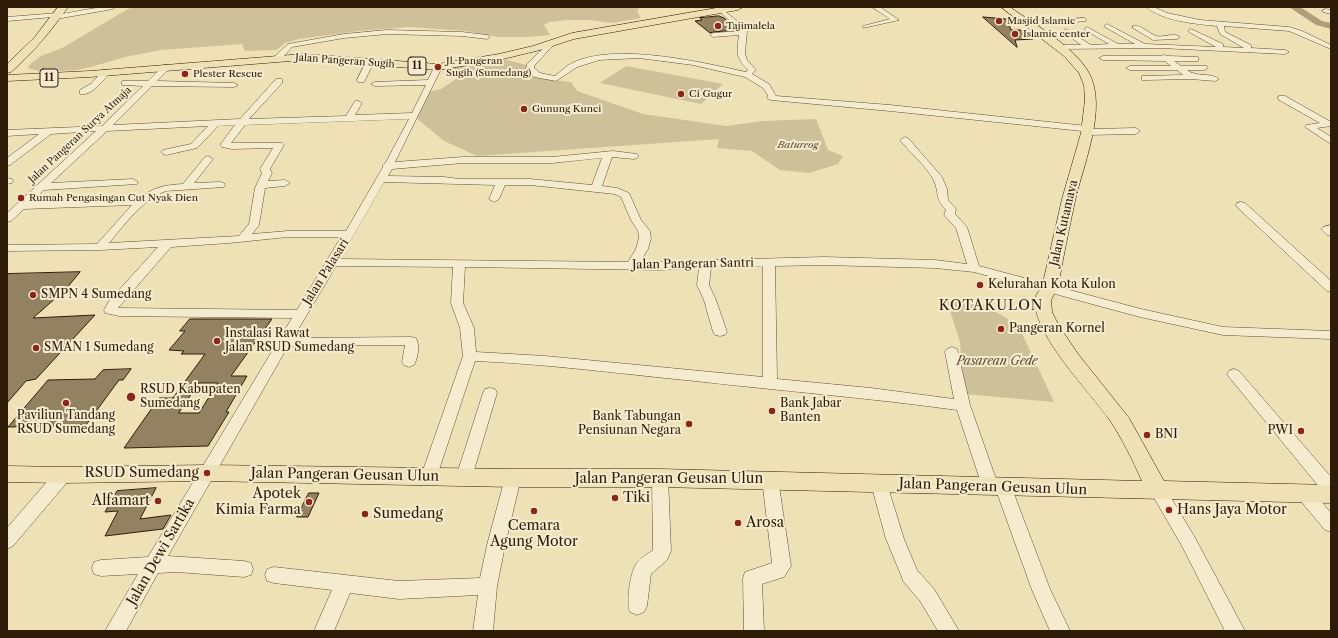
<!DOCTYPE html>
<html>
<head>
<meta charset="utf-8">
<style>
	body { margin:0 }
	#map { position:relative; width:1338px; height:638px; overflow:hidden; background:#efe1b6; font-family:"Libre Caslon Text",serif }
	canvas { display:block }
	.frame { position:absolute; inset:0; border:8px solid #2f1c08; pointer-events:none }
</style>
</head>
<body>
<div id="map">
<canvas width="1338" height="638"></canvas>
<div class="frame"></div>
</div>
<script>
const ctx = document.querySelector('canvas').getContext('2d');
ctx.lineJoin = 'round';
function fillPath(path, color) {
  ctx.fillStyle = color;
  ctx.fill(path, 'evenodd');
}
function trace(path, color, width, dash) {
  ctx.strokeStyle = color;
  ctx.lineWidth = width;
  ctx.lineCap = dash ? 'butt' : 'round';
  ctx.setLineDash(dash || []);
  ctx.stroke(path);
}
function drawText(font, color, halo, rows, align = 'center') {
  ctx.font = font + ' "Libre Caslon Text",serif';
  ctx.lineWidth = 4;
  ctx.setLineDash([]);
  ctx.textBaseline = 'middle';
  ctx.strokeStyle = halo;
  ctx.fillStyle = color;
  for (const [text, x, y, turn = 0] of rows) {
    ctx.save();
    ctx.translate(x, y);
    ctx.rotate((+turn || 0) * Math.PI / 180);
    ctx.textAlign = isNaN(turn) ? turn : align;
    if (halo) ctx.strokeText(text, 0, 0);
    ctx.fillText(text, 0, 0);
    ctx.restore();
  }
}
const green = new Path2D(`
	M135 7H640L637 11 641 18 612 23 589 20H567L549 22 544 25 550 35 527 37H498L466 31 409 27 359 31 299 39 285 43 276 50 245 51 242 44 161 50 125 57 91 67 78 70 41 72 28 68 30 64 41 56 62 48 128 9Z
	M495 57 530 66 541 75 553 80 571 82 577 91 643 114 726 126 763 121 816 119 828 150 843 156 838 164 809 173 780 170 752 151 717 148 719 139 477 156 444 141 414 116 427 92 441 89 459 77 458 71 446 70 460 62Z
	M626 66 723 84 701 104 600 83Z
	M947 301 984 305 1018 325 1054 402 964 394 960 342Z`);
const river = new Path2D(`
	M1289 7H1300L1322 21 1331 23V29L1316 25Z`);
const building = new Path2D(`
	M719 16 724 18 737 30 713 32 710 33 695 21 702 20 700 18Z
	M983 17 1007 19 1011 30H1021L1033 39 1015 40 1017 47Z
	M80 272 66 289 33 318 95 315 36 379 26 381 7 403V274Z
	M190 319H272L231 376H247L226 412H229L208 446 124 448 159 398H173L205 354H181L184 351 169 350 185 331H180ZM199 383H218L199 413H179Z
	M131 369 123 380H119L86 425 8 427 48 380 95 379 103 370Z
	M156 488 140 519 171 515 163 529 105 536 118 511 105 512 117 491Z
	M309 493H319L308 517H297Z`);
const minor = new Path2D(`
	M102 7H116L113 9 56 19 53 17 7 21V17L58 13 61 14Z
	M872 7H880L899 20 863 28V26L890 19Z
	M1146 7H1154L1167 13 1200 20 1289 27 1302 31 1331 45V49L1289 31 1224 26 1225 32 1251 45V48L1285 50 1289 52 1285 54 1160 48 1058 49 1054 47 1058 45H1081L1064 32V30L1066 29 1091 45 1109 44 1085 30V28L1087 27 1118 44H1135L1105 27V25L1107 24 1145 44 1216 47 1189 32V30L1191 29 1223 44V47L1244 48 1220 34 1217 26C1196 24 1162 21 1146 7Z
	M721 8 743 26 747 31 745 53 747 60 756 70 752 74 769 84 776 96 890 105 1087 126 1091 129 1136 128 1140 131 1136 134 1086 135 1083 134 1082 131 890 111 771 100 767 98 768 95 763 88 745 77 693 65 639 58 599 60 590 63 577 67 556 81 534 77 526 69 527 64 552 40H556V42L534 66V68L540 73 555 76C560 72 566 66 572 63 615 42 700 62 746 72L748 70C735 57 737 52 739 35L713 37 710 35 713 33 741 31 719 11 718 10Z
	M1325 9 1331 10V14L1323 12 1322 11Z
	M1084 18 1087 20 1086 21 1028 26 1025 24 1028 22Z
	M1133 26C1141 24 1148 33 1156 36 1163 38 1174 32 1180 37L1177 39 1153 40 1133 28Z
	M387 30 462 32 487 35 490 37 487 39 462 36 387 34 344 38 292 47 279 61H276L272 59 288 44 344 34Z
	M1164 55 1168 56 1198 57V61H1174L1181 66H1207L1208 68 1204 70H1187C1197 78 1211 72 1219 79L1215 81 1191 79 1145 80H1142V76L1183 75 1177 70H1130L1126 68 1130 66H1171L1165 61 1103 60 1099 58 1103 56H1161Z
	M367 60H373L374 62 364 82H358L357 80Z
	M164 65H167L171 67 157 81 234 83 238 85 234 87 152 86 113 125 240 119 276 79H282V83L249 119 346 116 355 101H358L362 103 355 115 412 113 426 85 375 86 371 84 375 82 428 80 435 65H441L442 67 395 162 463 157H552L613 151 637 154 639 156 637 158 634 159 612 157 602 186 617 188 629 193 641 220 650 231 651 238 648 249 640 262 824 257 935 260 967 264 956 228 944 215 946 210C934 198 940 192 933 179 925 164 910 153 900 140L905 137 908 138 942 177 947 189 948 200 956 209 955 214 967 227 979 266 1141 309 1223 327 1331 331V339L1223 335 1140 317 974 272 935 268 824 265 775 266 777 379 871 388 954 399 945 352 947 349 952 347 957 349 970 405 997 482 1003 479 1009 481 1011 486 1050 589 1070 631H1050L1032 590 996 490 990 493 984 491 982 486 957 410C870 398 783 391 695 381 622 374 549 364 475 361L437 476 435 481 429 483 423 481 421 476 463 356 460 328 451 303 453 267 336 266 293 338 411 337 416 338C420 345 418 358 414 365L409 367 404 365 402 362 405 345 288 346 168 556 244 561 251 563 253 569 251 575 244 577 177 572 158 573 126 631H105L138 574 101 576 94 574 92 568 94 562 101 560 148 557 292 318 119 316 105 313 104 310 109 301 158 247 100 250 7 251V245L97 244 132 205 24 209 11 221 7 222V213L96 131 51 134 10 165 7 166V158L39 134 7 136V130L102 126 143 86 125 85H122V81H148ZM409 119 386 162 382 166 383 167 346 231H288L252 234 259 225 265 188 285 186 290 183 285 180 268 181 272 173 270 169 284 145 282 143H231L245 125ZM235 125 220 145 222 147 232 149 273 148 260 169 262 173 255 188 249 224 239 236 109 243C125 224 142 200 166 191L224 187 225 185 224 183 220 182 194 183 213 159 208 156 205 157 183 184C165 185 153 187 139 199L31 202 44 190 137 184 138 182 133 179 51 183 107 131 208 126 191 144 163 150 161 152 163 154 166 155 197 148 218 126ZM602 158 592 185 530 179H459L444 177 388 176 392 169 463 163H552ZM384 182 495 185 489 199 494 202 499 199 505 185H530L615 194 621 197 631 220 638 231 639 238 636 249 628 262 340 259ZM288 237H341L297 310 118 308 171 247 229 243ZM763 266V377L545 356 476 352 474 328 463 303 465 267 658 270 699 268 697 285 704 300 713 332 715 335 720 336 725 335 727 332 716 300 709 285 711 268Z
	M103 70H106L110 72C103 81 92 96 80 94V90L92 83Z
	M1279 96H1285L1331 122V126L1317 128 1331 137V144L1305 127 1306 125 1320 123 1279 100 1278 98Z
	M7 178 12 179 13 181 12 183 7 184Z
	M1241 202 1245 203 1331 281V292L1327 291 1237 207 1236 205 1237 203Z
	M1331 225V236L1327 235 1321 229 1323 227Z
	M1234 369 1239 371 1331 477V496L1325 494 1229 377 1227 374 1229 371Z
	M490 388 495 389 497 393 472 477 470 482 464 484 458 482 456 477 483 393 485 389Z
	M63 469 69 470 71 475 69 480 13 546 7 549V528L57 470Z
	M513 471 519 473 521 478 506 541 497 586 493 631H473L478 595 399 599 350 593 334 631H314L332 590 274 583 267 581 265 575 267 569 274 567 399 581 480 578 488 541 505 478 507 473Z
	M660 471 666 473 668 478 671 551 667 560 651 574 647 606 644 612 637 615 630 612C626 603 630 573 636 564 640 558 648 554 653 550L652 478 654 473Z
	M770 472 776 474 778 479 791 566 784 577 762 584 764 631H744L743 578 745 572 772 563 762 479 764 474Z
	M879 477 885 479 887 484 904 539 917 570 934 589 959 631H938L920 601 903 581 901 575 886 539 871 484 873 479Z
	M1158 484 1164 486 1194 536 1245 631H1225L1182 546 1150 491 1152 486Z
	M1305 487 1311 489 1331 513V532L1325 530 1299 499 1297 494 1299 489Z`);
const major = new Path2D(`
	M1001 7H1010C1035 25 1074 46 1089 73 1108 108 1083 165 1075 201 1069 229 1063 258 1058 287L1051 300 1052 312 1059 326 1078 354 1129 418 1164 481 1331 485V503L660 487H513L207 481 63 483 7 482V466L63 467 207 465 513 469H660L1142 481C1132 459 1122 438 1109 419 1089 391 1033 334 1035 300 1035 295 1039 291 1042 287L1062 199 1081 133 1085 100 1084 85 1079 73 1065 57Z`);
const highway = new Path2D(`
	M58 7H68C51 31 33 53 11 72L7 73V64L34 38Z
	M722 7H743L738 10 574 39 540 50 499 60 438 70 303 60 90 77 7 81V75L90 71 303 54 438 64 499 54 533 46 572 33Z`);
const markers = [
	[999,21,4,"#8f2418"],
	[718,26,4,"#8f2418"],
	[1015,34,4,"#8f2418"],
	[438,67,4,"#8f2418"],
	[185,74,4,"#8f2418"],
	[681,94,4,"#8f2418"],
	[524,109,4,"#8f2418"],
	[21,198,4,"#8f2418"],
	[980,285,4,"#8f2418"],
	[33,295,4,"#8f2418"],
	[1001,329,4,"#8f2418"],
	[217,341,4,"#8f2418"],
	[36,348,4,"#8f2418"],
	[131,397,5,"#8f2418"],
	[66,403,4,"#8f2418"],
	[772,411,4,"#8f2418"],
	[689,424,4,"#8f2418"],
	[1301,431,4,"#8f2418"],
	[1147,435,4,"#8f2418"],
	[207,473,4,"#8f2418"],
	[615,498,4,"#8f2418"],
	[158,501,4,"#8f2418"],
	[309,502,4,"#8f2418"],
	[1169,510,4,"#8f2418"],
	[534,511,4,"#8f2418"],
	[365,514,4,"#8f2418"],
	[738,523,4,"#8f2418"]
];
const farPoinames = [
	["Masjid Islamic",1007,21],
	["Tajimalela",726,26],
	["Islamic center",1023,34],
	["Jl. Pangeran",446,61],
	["Sugih (Sumedang)",446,73],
	["Plester Rescue",193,74],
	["Ci Gugur",689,94],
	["Gunung Kunci",532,109],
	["Rumah Pengasingan Cut Nyak Dien",29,198]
];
const farStreetnames = [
	["Jalan Pangeran Sugih",345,61,4],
	["Jalan Pangeran Surya Atmaja",80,135,-43]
];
const farParknames = [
	["Batureog",798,145]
];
const shields = [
	[417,66,18],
	[49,78,18]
];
const shieldNames = [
	["11",417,66],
	["11",49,78]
];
const streetNames = [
	["Jalan Kutamaya",1064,223,-77],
	["Jalan Pangeran Santri",693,264,-1],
	["Jalan Palasari",326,272,-58]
];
const poiNames = [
	["Kelurahan Kota Kulon",988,285],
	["SMPN 4 Sumedang",41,295],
	["Pangeran Kornel",1009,329],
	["Instalasi Rawat",225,334],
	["Jalan RSUD Sumedang",225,348],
	["SMAN 1 Sumedang",44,348],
	["RSUD Kabupaten",140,390],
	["Sumedang",140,404],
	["Bank Jabar",780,404],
	["Banten",780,418],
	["Paviliun Tandang",66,416,"center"],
	["RSUD Sumedang",66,430,"center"],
	["Bank Tabungan",681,417,"right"],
	["Pensiunan Negara",681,431,"right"],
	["PWI",1293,431,"right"],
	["BNI",1155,435]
];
const parkNames = [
	["Pasarean Gede",997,362]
];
const quarterNames = [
	["KOTAKULON",991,306]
];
const nearPoinames = [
	["RSUD Sumedang",199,473,"right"],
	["Apotek",301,494,"right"],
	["Kimia Farma",301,510,"right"],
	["Tiki",623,498],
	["Alfamart",150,501,"right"],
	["Hans Jaya Motor",1177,510],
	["Sumedang",373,514],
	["Arosa",746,523],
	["Cemara",534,526,"center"],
	["Agung Motor",534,542,"center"]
];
const nearStreetnames = [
	["Jalan Pangeran Geusan Ulun",345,475,1],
	["Jalan Pangeran Geusan Ulun",669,479],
	["Jalan Pangeran Geusan Ulun",993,487,2],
	["Jalan Dewi Sartika",161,552,-60]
];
fillPath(green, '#cec098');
fillPath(river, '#ae9e7b');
fillPath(building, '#938262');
trace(building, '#2f1c08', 1);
trace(minor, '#5f4d34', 1);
trace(major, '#2f1c08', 1);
trace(highway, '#2f1c08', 1);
fillPath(minor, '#f5ecd0');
fillPath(major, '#efe1b6');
fillPath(highway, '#efe1b6');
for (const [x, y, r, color] of markers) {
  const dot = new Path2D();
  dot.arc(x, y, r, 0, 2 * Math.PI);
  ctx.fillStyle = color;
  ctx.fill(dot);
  trace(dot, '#f5ecd0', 1.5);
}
drawText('10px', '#2f1c08', '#f5ecd0', farPoinames, 'left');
drawText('10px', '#2f1c08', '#f5ecd0', farStreetnames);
drawText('italic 10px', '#5f4d33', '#f5ecd0', farParknames);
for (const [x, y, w] of shields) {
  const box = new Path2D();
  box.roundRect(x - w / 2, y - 9, w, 18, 3);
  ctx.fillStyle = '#f5ecd0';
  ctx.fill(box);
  trace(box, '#2f1c08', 1);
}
drawText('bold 11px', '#2f1c08', null, shieldNames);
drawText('12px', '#2f1c08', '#f5ecd0', streetNames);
drawText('12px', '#2f1c08', '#f5ecd0', poiNames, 'left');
drawText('italic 12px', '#5f4d33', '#f5ecd0', parkNames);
ctx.letterSpacing = '1px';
drawText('14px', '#2f1c08', '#f5ecd0', quarterNames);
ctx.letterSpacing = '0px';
drawText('14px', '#2f1c08', '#f5ecd0', nearPoinames, 'left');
drawText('14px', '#2f1c08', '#f5ecd0', nearStreetnames);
</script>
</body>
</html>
